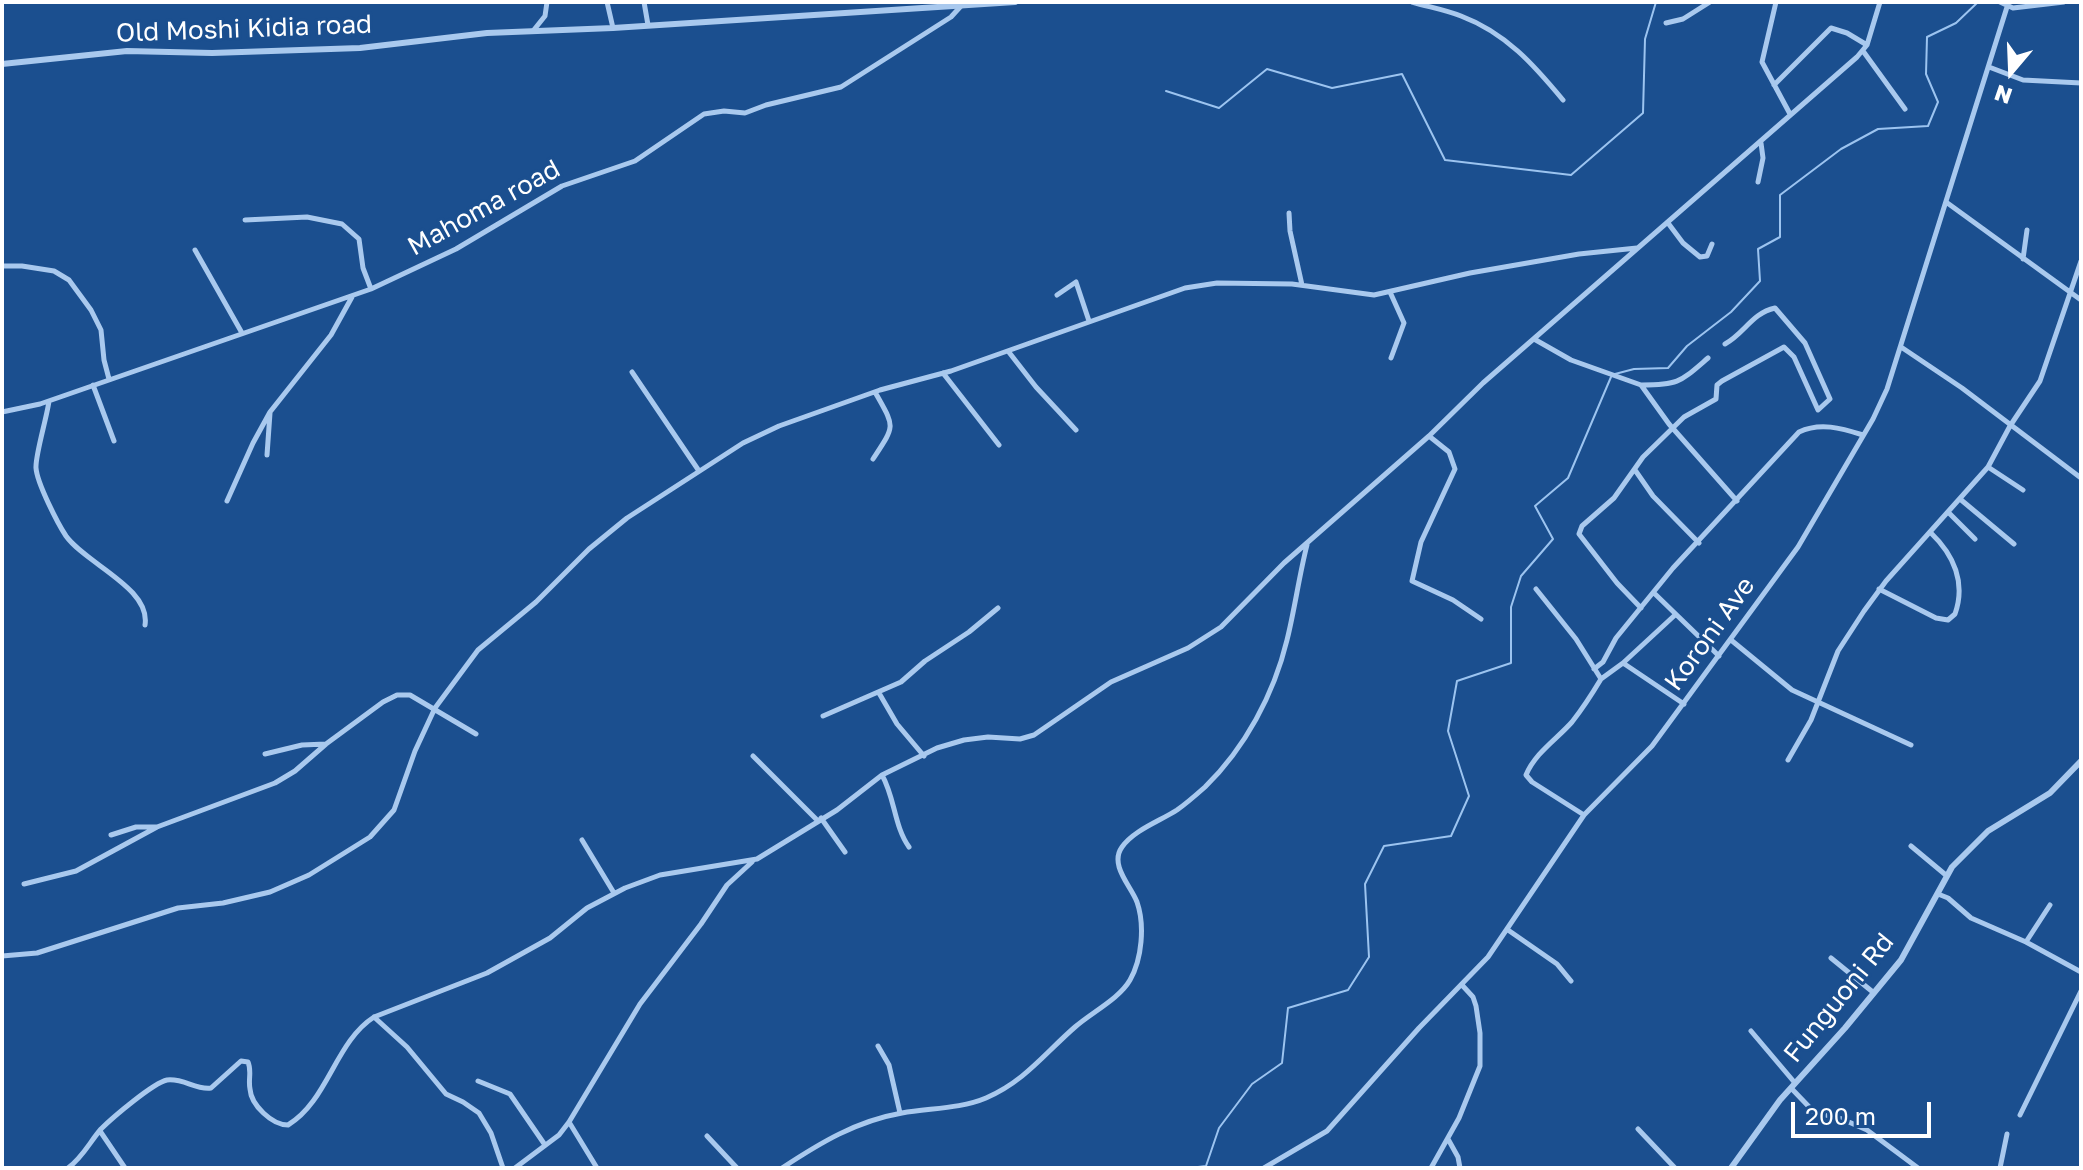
<!DOCTYPE html>
<html>
<head>
<meta charset="utf-8">
<style>
	body { margin:0 }
	#map { position:relative; width:2083px; height:1170px; overflow:hidden; background:#1b4f8f; font-family:"Golos Text",sans-serif }
	canvas { display:block }
	.frame { position:absolute; inset:0; border:4px solid #fff; pointer-events:none }
	.north { position:absolute; left:1971px; top:32px; width:80px; height:80px; -webkit-text-stroke:6px #1b4f8f; paint-order:stroke; rotate:199deg; font-size:22px; font-weight:700; line-height:32px; text-align:center; color:#fff }
	.north::after { content:''; display:block; margin:auto; width:28px; height:36px; background:#fff; clip-path:polygon(50% 0,100% 100%,50% 72%,0 100%) }
	.scale { position:absolute; left:1791px; top:1102px; width:140px; height:36px; box-sizing:border-box; border:4px solid #fff; border-top:0; padding-left:10px; font-size:24px; line-height:28px; white-space:nowrap; color:#fff; -webkit-text-stroke:6px #1b4f8f; paint-order:stroke }
</style>
</head>
<body>
<div id="map">
<canvas width="2083" height="1170"></canvas>
<div class="frame"></div>
<div class="north">N</div>
<div class="scale">200 m</div>
</div>
<script>
const ctx = document.querySelector('canvas').getContext('2d');
ctx.lineJoin = 'round';
function trace(path, color, width, dash) {
  ctx.strokeStyle = color;
  ctx.lineWidth = width;
  ctx.lineCap = dash ? 'butt' : 'round';
  ctx.setLineDash(dash || []);
  ctx.stroke(path);
}
function drawText(font, color, halo, rows, align = 'center') {
  ctx.font = font + ' "Golos Text",sans-serif';
  ctx.lineWidth = 6;
  ctx.setLineDash([]);
  ctx.textBaseline = 'middle';
  ctx.strokeStyle = halo;
  ctx.fillStyle = color;
  for (const [text, x, y, turn = 0] of rows) {
    ctx.save();
    ctx.translate(x, y);
    ctx.rotate((+turn || 0) * Math.PI / 180);
    ctx.textAlign = isNaN(turn) ? turn : align;
    if (halo) ctx.strokeText(text, 0, 0);
    ctx.fillText(text, 0, 0);
    ctx.restore();
  }
}
const stream = new Path2D(`
	M1166 91 1219 108 1267 69 1332 88 1402 74 1445 160 1571 175 1643 113 1645 39 1656 2
	M1615 374 1634 369 1668 368 1687 346 1731 312 1760 281 1758 249 1780 237V195L1841 149 1878 129 1928 126 1938 102 1926 74 1927 37 1956 23 1978 2
	M1190 1168 1206 1166 1219 1128 1252 1084 1282 1063 1288 1008 1348 990 1369 957 1365 884 1384 846 1451 836 1469 796 1448 731 1457 681 1511 663V607L1521 576 1553 539 1535 506 1568 478 1611 377`);
const minor = new Path2D(`
	M607 2 613 28
	M644 2 648 25
	M1412 2C1429 7 1446 10 1461 16 1506 33 1534 65 1563 100
	M1776 2 1762 62 1790 114
	M2000 2 2013 8 2064 2
	M1666 23 1683 19 1710 2
	M533 31 545 16 547 2
	M1863 51 1905 109
	M1989 67 2023 80 2081 83
	M1774 85 1831 28 1847 33 1867 45
	M1758 182 1763 158 1761 143
	M1946 202 2081 300
	M1289 213 1290 231 1302 285
	M245 220 307 217 342 224 359 239 363 268 371 289
	M1668 223 1683 243 1700 257 1707 256 1712 244
	M195 250 242 333
	M2023 259 2027 230
	M4 266H22L54 271 69 280 91 310 101 330 104 360 109 379
	M1390 292 1404 323 1391 358
	M1057 295 1076 282 1089 321
	M1534 339 1571 360 1641 385 1669 424 1737 501
	M1901 347 1962 388 2081 478
	M1008 351 1036 387 1076 430
	M632 372 699 471
	M943 373 999 445
	M93 385 114 441
	M1642 385C1679 385 1680 382 1708 358
	M49 401C47 417 35 456 36 468 37 483 58 524 66 536 86 564 151 588 145 625
	M2 412 40 404 371 289 456 249 562 186 635 161 704 114 724 111 745 113 766 105 841 87 951 17 961 6
	M1429 436 1449 452 1455 469 1421 542 1412 581 1453 600 1481 619
	M267 455 270 413
	M873 459C896 424 895 428 875 392
	M1988 467 2023 490
	M1635 470 1653 496 1699 543
	M1960 499 2014 544
	M227 501 253 443 270 412 331 335 352 297
	M1949 513 1975 539
	M1536 589 1576 639 1601 679 1623 663 1684 704
	M1879 589 1936 618 1948 620 1955 614C1966 583 1954 555 1931 533
	M1654 593 1719 656
	M1641 608 1617 583 1579 534 1582 526 1614 498 1643 457 1684 417 1716 399 1717 385 1722 381 1784 347 1794 357 1818 410 1830 399 1805 343 1775 308C1752 313 1744 334 1725 344
	M1731 640 1792 690 1911 745
	M1623 663 1675 615
	M1594 669 1603 662 1616 638 1673 568 1799 432C1820 422 1841 428 1863 435
	M879 693 897 724 924 756
	M823 716 901 682 925 661 969 632 998 608
	M265 754 302 745 326 744
	M753 756 817 820
	M1788 760 1811 720 1838 651 1864 611 1886 581 1988 467 2010 426 2040 381 2081 261
	M882 775C895 798 894 826 909 847
	M1584 815 1532 782 1526 775C1535 753 1557 739 1572 722 1583 708 1592 694 1601 679
	M821 818 845 852
	M111 835 136 827H156
	M582 840 614 893
	M1911 846 1947 876
	M24 884 76 871 157 827 275 783 295 771 326 744 383 702 397 695H410L476 734
	M1938 894 1948 898 1971 918 2026 942 2081 972
	M1508 930 1557 964 1571 981
	M2026 942 2050 905
	M2 956 37 953 178 908 223 903 270 892 309 875 370 837 394 810 415 751 435 708 478 650 536 602 589 549 627 518 743 443 779 426 880 390 951 371 1185 288 1217 283 1292 284 1374 295 1470 273 1579 254 1637 248
	M1831 958 1874 993
	M374 1017 407 1047 446 1094 463 1102 479 1113 491 1133 503 1168
	M1751 1031 1795 1083
	M878 1046 889 1065 900 1113
	M478 1081 510 1094 545 1145
	M1791 1088 1814 1112 1842 1119 1867 1130 1918 1168
	M2020 1115 2081 991
	M569 1122 597 1168
	M1638 1129 1675 1168
	M100 1131 125 1168
	M707 1136 737 1168
	M1448 1139 1458 1157 1460 1168
	M68 1168C83 1157 89 1143 101 1129 112 1118 153 1083 167 1080 184 1078 195 1090 211 1088L241 1061 248 1062C252 1071 248 1079 250 1089 251 1105 272 1125 288 1125 328 1101 335 1042 374 1017L487 973 550 938 587 908 625 888 660 875 757 859 837 810 882 775 937 748 964 740 988 737 1020 739 1034 735 1111 682 1188 648 1221 627 1284 563 1429 436 1483 383 1857 57 1867 45 1880 2
	M515 1168 559 1135 569 1122 640 1004 701 924 727 885 752 862
	M782 1168C820 1143 856 1121 902 1113 929 1108 960 1109 986 1098 1025 1081 1044 1054 1075 1027 1092 1012 1119 999 1130 980 1142 959 1145 925 1137 902 1131 886 1109 865 1122 847 1134 830 1160 821 1177 810 1187 803 1196 795 1205 787 1245 748 1274 694 1287 640 1295 608 1299 576 1307 545
	M1264 1168 1327 1131 1419 1028 1488 957 1584 815 1652 746 1798 547 1873 419 1887 389 2007 7
	M1431 1168 1459 1118 1480 1066V1033L1476 1006 1473 997 1462 985
	M2000 1168 2007 1134`);
const tertiary = new Path2D(`
	M2 64 127 51 212 53 360 48 487 33 613 28 1015 2
	M1731 1168 1780 1100 1845 1028 1901 960 1952 867 1988 831 2050 793 2081 761`);
const streetNames = [
	["Old Moshi Kidia road",244,29,-2],
	["Mahoma road",484,208,-29],
	["Koroni Ave",1710,634,-54],
	["Funguoni Rd",1839,998,-51]
];
trace(stream, '#9cc4f0', 2);
trace(minor, '#a9c9ee', 5);
trace(tertiary, '#a9c9ee', 6);
drawText('26px', '#fff', '#1b4f8f', streetNames);
</script>
</body>
</html>
